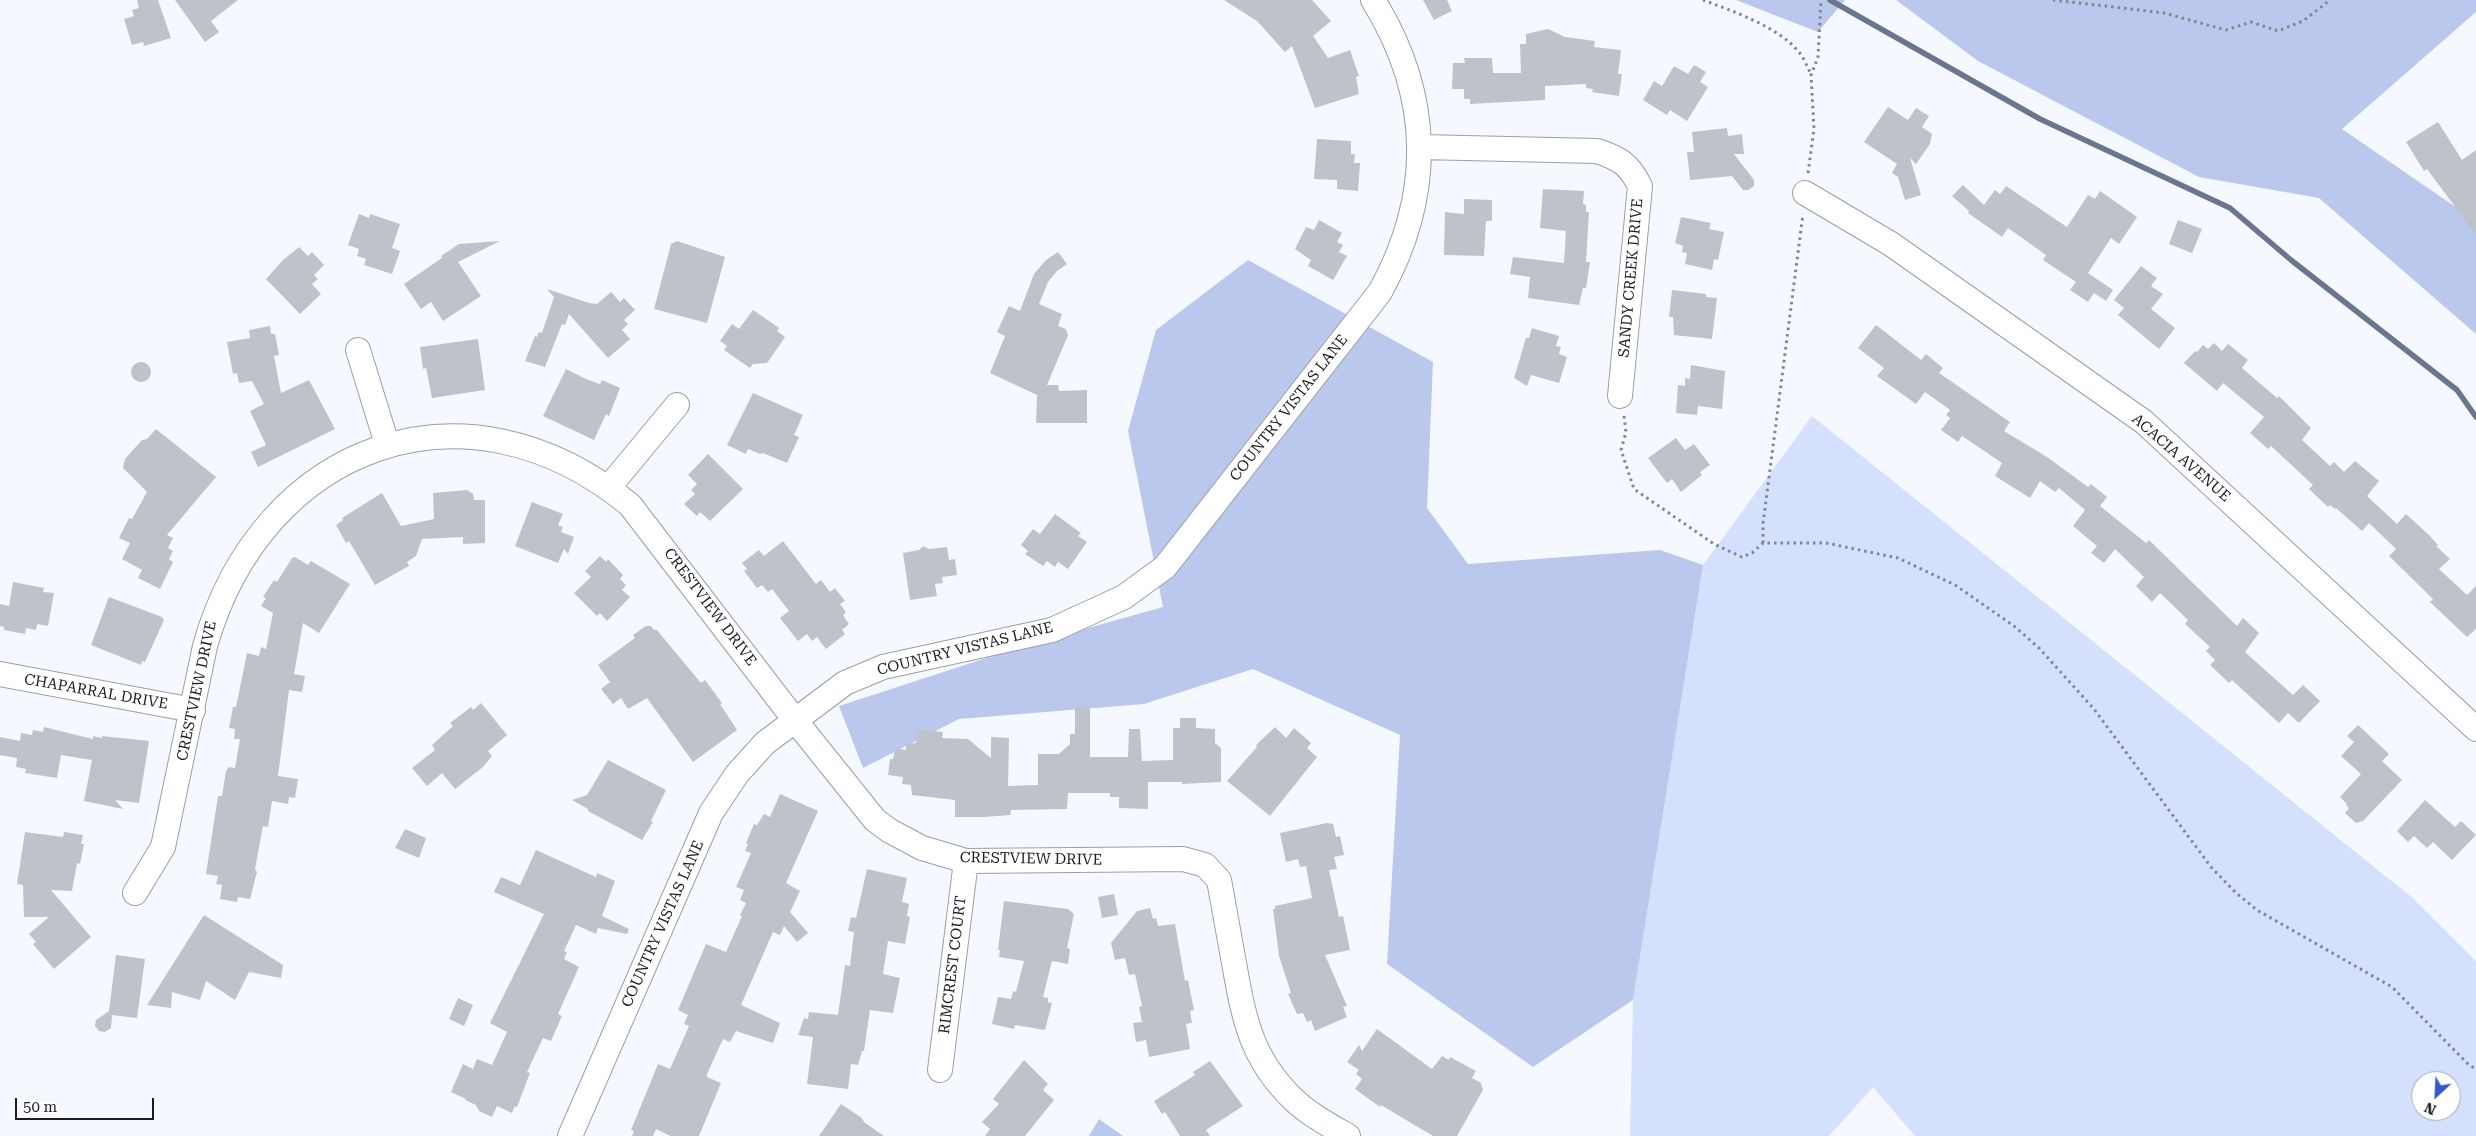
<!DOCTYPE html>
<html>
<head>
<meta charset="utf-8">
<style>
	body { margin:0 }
	#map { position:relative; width:2476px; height:1136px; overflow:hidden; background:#f5f8ff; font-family:"Roboto Serif",serif }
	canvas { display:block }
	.north { position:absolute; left:2411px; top:1071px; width:50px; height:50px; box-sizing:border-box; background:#fff; border:1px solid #a4a5a6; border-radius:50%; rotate:205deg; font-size:14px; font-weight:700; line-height:20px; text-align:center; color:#1c1d20 }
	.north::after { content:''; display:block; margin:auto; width:18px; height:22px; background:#3659ca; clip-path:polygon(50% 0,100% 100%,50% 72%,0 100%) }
	.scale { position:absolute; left:15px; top:1098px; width:139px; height:22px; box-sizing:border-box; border:2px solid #1c1d20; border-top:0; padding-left:6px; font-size:15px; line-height:18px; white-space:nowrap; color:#1c1d20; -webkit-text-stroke:4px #fff; paint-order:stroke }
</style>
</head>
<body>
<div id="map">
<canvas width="2476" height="1136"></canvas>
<div class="north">N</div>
<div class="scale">50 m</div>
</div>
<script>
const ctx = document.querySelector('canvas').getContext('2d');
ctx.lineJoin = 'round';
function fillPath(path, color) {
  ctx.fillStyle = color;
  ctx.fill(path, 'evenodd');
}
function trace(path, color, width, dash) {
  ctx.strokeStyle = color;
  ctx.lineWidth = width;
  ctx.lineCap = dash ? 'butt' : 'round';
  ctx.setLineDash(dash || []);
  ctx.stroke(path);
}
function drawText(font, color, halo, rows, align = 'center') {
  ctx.font = font + ' "Roboto Serif",serif';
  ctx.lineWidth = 5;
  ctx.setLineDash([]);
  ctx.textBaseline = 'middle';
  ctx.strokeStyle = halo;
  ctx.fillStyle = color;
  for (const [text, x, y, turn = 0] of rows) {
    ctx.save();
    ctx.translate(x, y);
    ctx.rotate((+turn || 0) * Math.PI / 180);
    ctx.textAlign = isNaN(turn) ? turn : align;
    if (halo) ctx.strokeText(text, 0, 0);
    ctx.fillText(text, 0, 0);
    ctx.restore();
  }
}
const green = new Path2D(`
	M1812 416 2414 899 2476 961V1136H1915L1873 1087 1829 1136H1630L1633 1000 1703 565ZM2421 1081H2451V1111H2421Z`);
const forest = new Path2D(`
	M1736 0H1845L1818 32Z
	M1896 0H2476V12L2342 129 2476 221V334L2319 198 2199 177 1978 61Z
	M1248 260 1433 362 1427 508 1468 564 1660 550 1703 565 1633 1000 1533 1067 1387 964 1400 735 1253 669 1144 704 959 719 863 768 839 706 1017 648 1163 607 1128 431 1156 330Z
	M1099 1119 1123 1136H1089Z`);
const stream = new Path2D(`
	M1830 0 2040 119 2230 208 2291 260 2457 390 2476 417`);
const building = new Path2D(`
	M137 0H158L171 38 144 46 143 42 132 45 124 19 134 16 132 10 139 8Z
	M175 0H238L211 21 219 32 205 42Z
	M1224 0H1312L1331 21 1313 36 1328 58 1350 50 1359 76 1356 77 1359 94 1315 108 1292 46 1285 52 1257 21Z
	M1423 0H1447L1452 11 1434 20Z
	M1548 29 1565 37 1595 41 1594 47 1621 50 1618 74H1622L1619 96 1592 92 1593 89 1586 88V84L1545 86V100L1470 104V99H1464V89H1452L1453 63H1465L1464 58H1492L1493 73H1521L1520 44H1526V34Z
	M1694 65 1706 72 1700 82 1708 87 1687 121 1670 110 1667 115 1643 100 1654 81 1662 86 1674 66 1688 74Z
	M1888 107 1908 120 1916 108 1929 116 1922 127 1932 134 1930 144 1916 164 1910 158 1921 195 1905 200 1898 177 1892 173 1897 164 1864 142Z
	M2438 122 2462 160 2476 150V235L2427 169 2424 171 2406 142Z
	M1727 128 1728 136 1742 134 1744 154H1734L1754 180V186L1748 190H1743L1732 176 1690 180 1687 152H1694L1692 132Z
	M1317 139 1351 141V154H1355L1354 163H1360L1358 191 1337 189V180L1314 179Z
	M1963 185 1984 205 1995 190 2000 194 2006 186 2067 227 2088 195 2095 199 2100 191 2137 217 2119 244 2111 238 2088 273 2113 290 2106 301 2094 293 2088 302 2070 290 2076 282 2043 260 2046 255 2008 228 2002 237 1968 213 1969 211 1952 196Z
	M1543 189 1584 191 1583 204 1586 205V212H1589L1586 262H1590L1586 288H1583L1579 305 1528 298 1530 277 1510 274 1513 257 1564 263 1566 231 1540 228Z
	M1464 199 1492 200V221H1486L1484 256 1444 255 1445 212 1464 214Z
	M359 214 369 218 370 214 400 224 392 248 400 251 392 274 364 265 366 259 357 256 359 249 348 245Z
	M1681 217 1711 223 1709 229 1724 232 1718 260 1714 259 1712 270 1685 264 1687 253 1682 252 1683 246 1675 243Z
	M1319 220 1342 233 1337 242 1343 245 1339 252 1347 256 1333 280 1308 266 1311 260 1295 249 1306 227 1314 230Z
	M2178 220 2202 229 2192 253 2169 244Z
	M500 241 458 262 481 296 443 321 431 302 421 309 404 284 442 258 441 256 459 244Z
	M677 241 725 257 707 323 654 309 671 244Z
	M299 247 308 256 312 252 324 265 314 275 318 279 312 284 321 294 300 314 266 279 283 260Z
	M1058 252 1067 264 1057 271 1048 282 1039 304 1062 314 1058 326 1066 329 1068 335 1047 385H1058L1059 391 1087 390V423H1036L1037 395 990 373 1005 336 997 332 1009 306 1020 311 1034 274 1046 260Z
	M2141 266 2157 278 2151 286 2163 294 2151 309 2175 328 2159 349 2118 315 2124 308 2114 300Z
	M547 289 589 303 597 304 611 292 620 302 624 298 635 310 624 320 628 324 622 330 630 339 608 358 569 314 565 325 562 324 545 367 525 361 535 336 537 337 539 332 542 333 554 297Z
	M1672 290 1706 294V297L1717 298 1712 339 1674 335 1673 317H1669Z
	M753 310 779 328 777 331 785 337 767 363 753 364 750 368 724 350 727 346 720 341 732 324 739 329Z
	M1876 325 1921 360 1926 354 1943 368 1939 373 2010 422 2004 431 2047 457 2088 487 2091 484 2107 497 2100 506 2146 543 2149 540 2237 626 2243 618 2259 633 2245 652 2293 695 2303 685 2320 701 2299 723 2288 713 2279 723 2232 680 2229 683 2210 665 2215 660 2206 651 2210 647 2185 624 2188 620 2160 593 2152 602 2136 586 2144 577 2115 549 2104 563 2091 553 2097 546 2073 526 2085 510 2059 488 2055 492 2040 481 2030 498 1995 476 2002 463 1962 436 1958 442 1941 430 1950 418 1946 415 1950 410 1925 392 1916 404 1877 376 1884 368 1858 348Z
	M270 326 271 334H275L279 355 274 356 281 393 309 380 335 429 258 467 251 452 266 445 250 411 264 404 252 381 239 383 237 373 233 374 227 342 250 338 249 330Z
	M1532 328 1559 336 1556 346 1561 347 1559 354 1567 357 1559 383 1531 375 1527 386 1514 378 1526 338H1529Z
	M478 339 485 390 432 398 426 368 423 369 420 347Z
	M2214 343 2222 351 2228 344 2248 360 2242 368 2277 398 2279 396 2311 428 2302 440 2330 466 2334 462 2344 472 2355 461 2379 481 2367 496 2397 524 2406 514 2430 536 2438 545 2436 546 2450 559 2439 569 2467 595 2476 586V629L2467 637 2430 602 2433 599 2389 556 2396 549 2369 523 2362 531 2336 508 2335 509 2330 505 2328 507 2309 489 2313 485 2271 446 2268 449 2250 433 2264 417 2223 383 2217 391 2184 363 2195 351 2197 352 2203 345 2208 349Z
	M131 372a10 10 0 1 1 20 0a10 10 0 1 1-20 0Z
	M1691 365 1725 371 1722 409 1698 406 1697 415 1676 413 1678 385 1685 386V378L1690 379Z
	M566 369 586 379 600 384 602 380 620 388 609 416 606 414 594 440 543 416Z
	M753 393 803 415 794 435 799 437 787 463 763 453 760 454 748 449 746 454 727 445Z
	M156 429 216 477 167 535 173 538 168 548 173 551 169 559 173 562 160 589 138 578 142 570 122 559 130 543 119 538 129 518 132 519 147 492 123 468 125 459 142 440 147 439Z
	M1676 438 1685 450 1694 444 1710 465 1700 472 1702 475 1681 492 1672 479 1667 483 1648 458Z
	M708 454 743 489 710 521 700 512 697 516 684 504 695 494 691 490 697 484 688 475Z
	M467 490 473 494 474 500H485V543L463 544V537L422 539 416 556 407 562 409 566 375 585 349 541 346 543 336 525 343 520 342 518 382 493 401 526 434 519 433 493Z
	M532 502 563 514 558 525 563 527 561 532 574 537 568 554 564 549 558 563 515 546Z
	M1055 514 1081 533 1078 536 1087 542 1068 569 1058 562 1055 567 1047 561 1043 566 1025 554 1028 551 1021 545 1033 529 1040 534Z
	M783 541 816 584 821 580 830 592 835 588 845 601 840 604 846 612 843 615 849 624 842 630 845 634 826 649 817 637 812 641 807 634 798 641 780 618 789 611 772 589 768 592 762 585 757 588 744 571 747 569 742 563 759 550 764 556Z
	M923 546 929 549 947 547 949 560 955 559 957 575 942 577 943 583 935 584 937 596 910 600 903 553 919 550Z
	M600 556 606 562 608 559 623 575 620 579 626 585 622 590 630 597 607 621 600 613 597 616 574 593 591 577 585 571Z
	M295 557 308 565 311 561 350 584 319 633 303 623 294 674 305 676 302 692 289 690 278 776 298 779 295 798 289 797 288 804 272 801 268 827 263 826 255 869 257 872 250 899 238 897 237 902 220 899 222 885 216 884 218 876 206 874 218 796H222L226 771 229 767 235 768 240 739H234L235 729 229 728 233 707H236L247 653 259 656 261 647 266 649 273 613 261 606 266 598 263 597 274 580 277 582 292 558Z
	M13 582 44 588 43 592 54 593 48 626 37 624 36 630 26 628 25 634 4 630V627L0 626V604L9 606Z
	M109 597 162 617 164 620 145 662 142 661 141 665 91 645Z
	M646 626H651L654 630 656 629 701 683 705 680 722 703 720 704 737 730 693 762 647 698 628 709 621 698 613 704 601 689 610 682 598 665 635 638 633 635Z
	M481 703 507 735 488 751 492 756 483 767 455 789 442 773 427 786 412 768 435 750 432 745 453 726 450 723 471 707 473 710Z
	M1075 707H1090V757H1128L1129 729H1140L1142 761 1173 760V728H1180V718H1196V728L1215 729V743L1221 748V782L1182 784V782H1148V809L1119 808V797H1110V793H1068L1067 809 1011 810 1010 815 984 817H955V800L912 795 911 785 902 784 903 777 888 775 890 759H893L895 748 906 750V744L916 743 917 729 943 732 942 738 968 739 991 758V737L1009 738 1008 786 1038 785V754H1059L1070 744V734H1075Z
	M2358 725 2389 754 2382 761 2402 780 2363 821 2356 823 2345 813 2349 808 2346 805 2347 804 2340 797 2361 774 2341 756 2354 742 2347 736Z
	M44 727 93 739V736L102 738V736L149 741 139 803 115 800 123 809 84 801 92 760 61 755 57 778 25 773 26 769 16 767 17 758 0 755V737L20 741 21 733 32 735 33 730 43 732Z
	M1275 727 1286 738 1294 728 1311 743 1307 748 1317 757 1270 816 1227 781 1257 747 1256 745Z
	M608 760 666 790 651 821 653 822 642 840 588 811V809L572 800 587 795Z
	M780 794 818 811 786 883 800 891 790 912 808 933 797 942 784 926 780 935 773 932 741 1005 780 1023 773 1043 736 1031 730 1042 723 1039 707 1074V1077L721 1083 699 1136H670L656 1129 653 1136H632L634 1131 631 1130 658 1064 670 1069 689 1026 684 1024 688 1015 678 1010 706 944 726 952 742 916 740 915 746 903 740 900 744 890 736 887 751 853 745 851 748 844 746 843 754 824 757 825 764 814 770 817Z
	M2425 800 2455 827 2461 821 2476 835 2452 860 2433 842 2427 848 2414 836 2408 842 2397 831Z
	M1327 823 1333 824 1336 837 1340 836 1344 855 1334 857 1337 869 1329 870 1339 917 1343 916 1350 950 1325 955 1347 1006 1343 1007 1347 1017 1315 1031 1311 1020 1307 1022 1303 1013 1297 1014 1288 994 1291 993 1279 956 1273 909H1275V906L1312 898 1306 866 1300 867 1298 859 1286 862 1280 833Z
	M405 829 426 838 419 858 395 848Z
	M25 832 63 837 64 832 83 835 81 844H84L80 864 77 863 72 891 51 890 91 937 54 969 33 944 36 942 29 934 49 917H24L23 885 17 884Z
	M536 850 596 877 597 873 615 881 602 916 629 929 627 934 598 928 596 934 576 925 564 951 567 952 564 959 579 967 558 1014 562 1016 551 1041 543 1038 527 1072 530 1073 517 1107 515 1106 512 1113 497 1106 492 1117 479 1111 476 1105 465 1100 466 1099 451 1092 463 1064 473 1069 477 1059 492 1065 507 1032 490 1023 544 914 494 892 501 877 520 885Z
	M867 869 907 878 902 902 909 904 907 916 910 917 905 944 888 941 883 974 900 978 893 1013 870 1010 864 1051H862L858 1065 851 1064 848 1089 807 1084 813 1037 798 1035 804 1018 808 1019 809 1012 838 1015 845 965 850 966 854 932 848 931 851 917 856 918Z
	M1114 894 1118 915 1102 918 1098 897Z
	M1004 901 1068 909 1074 914 1067 948 1070 949 1068 964 1052 961 1043 997 1048 998V1002L1052 1003 1045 1030 1015 1025 1014 1029 992 1024 998 997 1011 999 1013 991 1016 992 1024 961 999 957 1000 950H998Z
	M1150 908 1153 919 1156 918 1158 926 1175 924 1185 981 1188 980 1194 1010 1190 1011 1192 1023 1186 1024 1190 1049 1149 1057 1146 1040 1136 1042 1133 1023 1142 1022 1139 1007 1142 1006 1135 974 1129 975 1125 958 1115 960 1111 943 1137 911Z
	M204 915 283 965 281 978 249 972 235 1000 206 981 200 1000 172 992 171 1008 147 1005Z
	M116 955 145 959 137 1018 112 1015 111 1028 105 1032 99 1031 95 1026 96 1020 109 1011Z
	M458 998 473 1005 464 1026 449 1019Z
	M1377 1029 1432 1069 1442 1056 1449 1060 1450 1057 1476 1071 1472 1078 1481 1083 1483 1090 1457 1136H1433L1381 1105 1380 1107 1355 1089 1362 1079 1356 1074 1359 1070 1347 1062 1359 1045 1362 1051Z
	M1024 1060 1048 1084 1043 1090 1054 1100 1025 1136H985L990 1129 982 1122 999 1104 993 1099Z
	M1210 1061 1243 1106 1206 1130 1210 1136H1180L1165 1112 1162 1114 1154 1101 1195 1075 1193 1072Z
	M841 1104 862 1118 864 1122 884 1136H819Z`);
const path = new Path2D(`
	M1703 0C1732 11 1777 26 1798 51 1804 57 1807 67 1811 74
	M2053 0 2164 13 2226 30 2251 22 2278 31 2303 21 2330 0
	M1808 173 1814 129 1811 75 1818 57 1821 0
	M1624 416 1626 432 1621 450 1634 489 1714 544 1742 557 1752 553 1763 543H1826L1898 558 1955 585 2014 626 2039 648 2094 709 2211 867 2236 893 2257 910 2392 987 2469 1065 2476 1069
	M1763 543V524L1803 214`);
const minor = new Path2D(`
	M1420 147 1597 151C1619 158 1629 164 1640 186L1620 396
	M1805 193 1891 244 2144 422 2476 729
	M358 350 387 444
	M609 487 677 405
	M0 674 193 710
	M135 893 163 847 205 646C262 445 465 369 630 505L794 719 875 820 890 831 922 848 966 861 1183 859 1205 865 1219 880C1224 908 1229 935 1234 963 1244 1019 1251 1059 1294 1100 1310 1115 1329 1125 1348 1136
	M940 1070 966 861
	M570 1136 711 813 737 774 765 743 845 683 883 667 1052 630 1124 597 1165 567 1380 292C1434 194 1432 95 1373 0`);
const streetNames = [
	["SANDY CREEK DRIVE",1631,278,-85],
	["COUNTRY VISTAS LANE",1289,408,-52],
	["ACACIA AVENUE",2181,458,41],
	["CRESTVIEW DRIVE",710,607,53],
	["COUNTRY VISTAS LANE",965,649,-14],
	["CRESTVIEW DRIVE",197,691,-78],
	["CHAPARRAL DRIVE",96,692,10],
	["CRESTVIEW DRIVE",1031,859,1],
	["COUNTRY VISTAS LANE",663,924,-66],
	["RIMCREST COURT",953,965,-83]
];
fillPath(green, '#d4e0fc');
fillPath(forest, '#b9c8ec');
trace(stream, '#6a758e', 5.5);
fillPath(building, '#bfc2cb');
trace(minor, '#9a9ea6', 26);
trace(path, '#83858a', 3, [2.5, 4]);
trace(minor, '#fff', 24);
drawText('15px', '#1c1d20', '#fff', streetNames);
</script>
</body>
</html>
